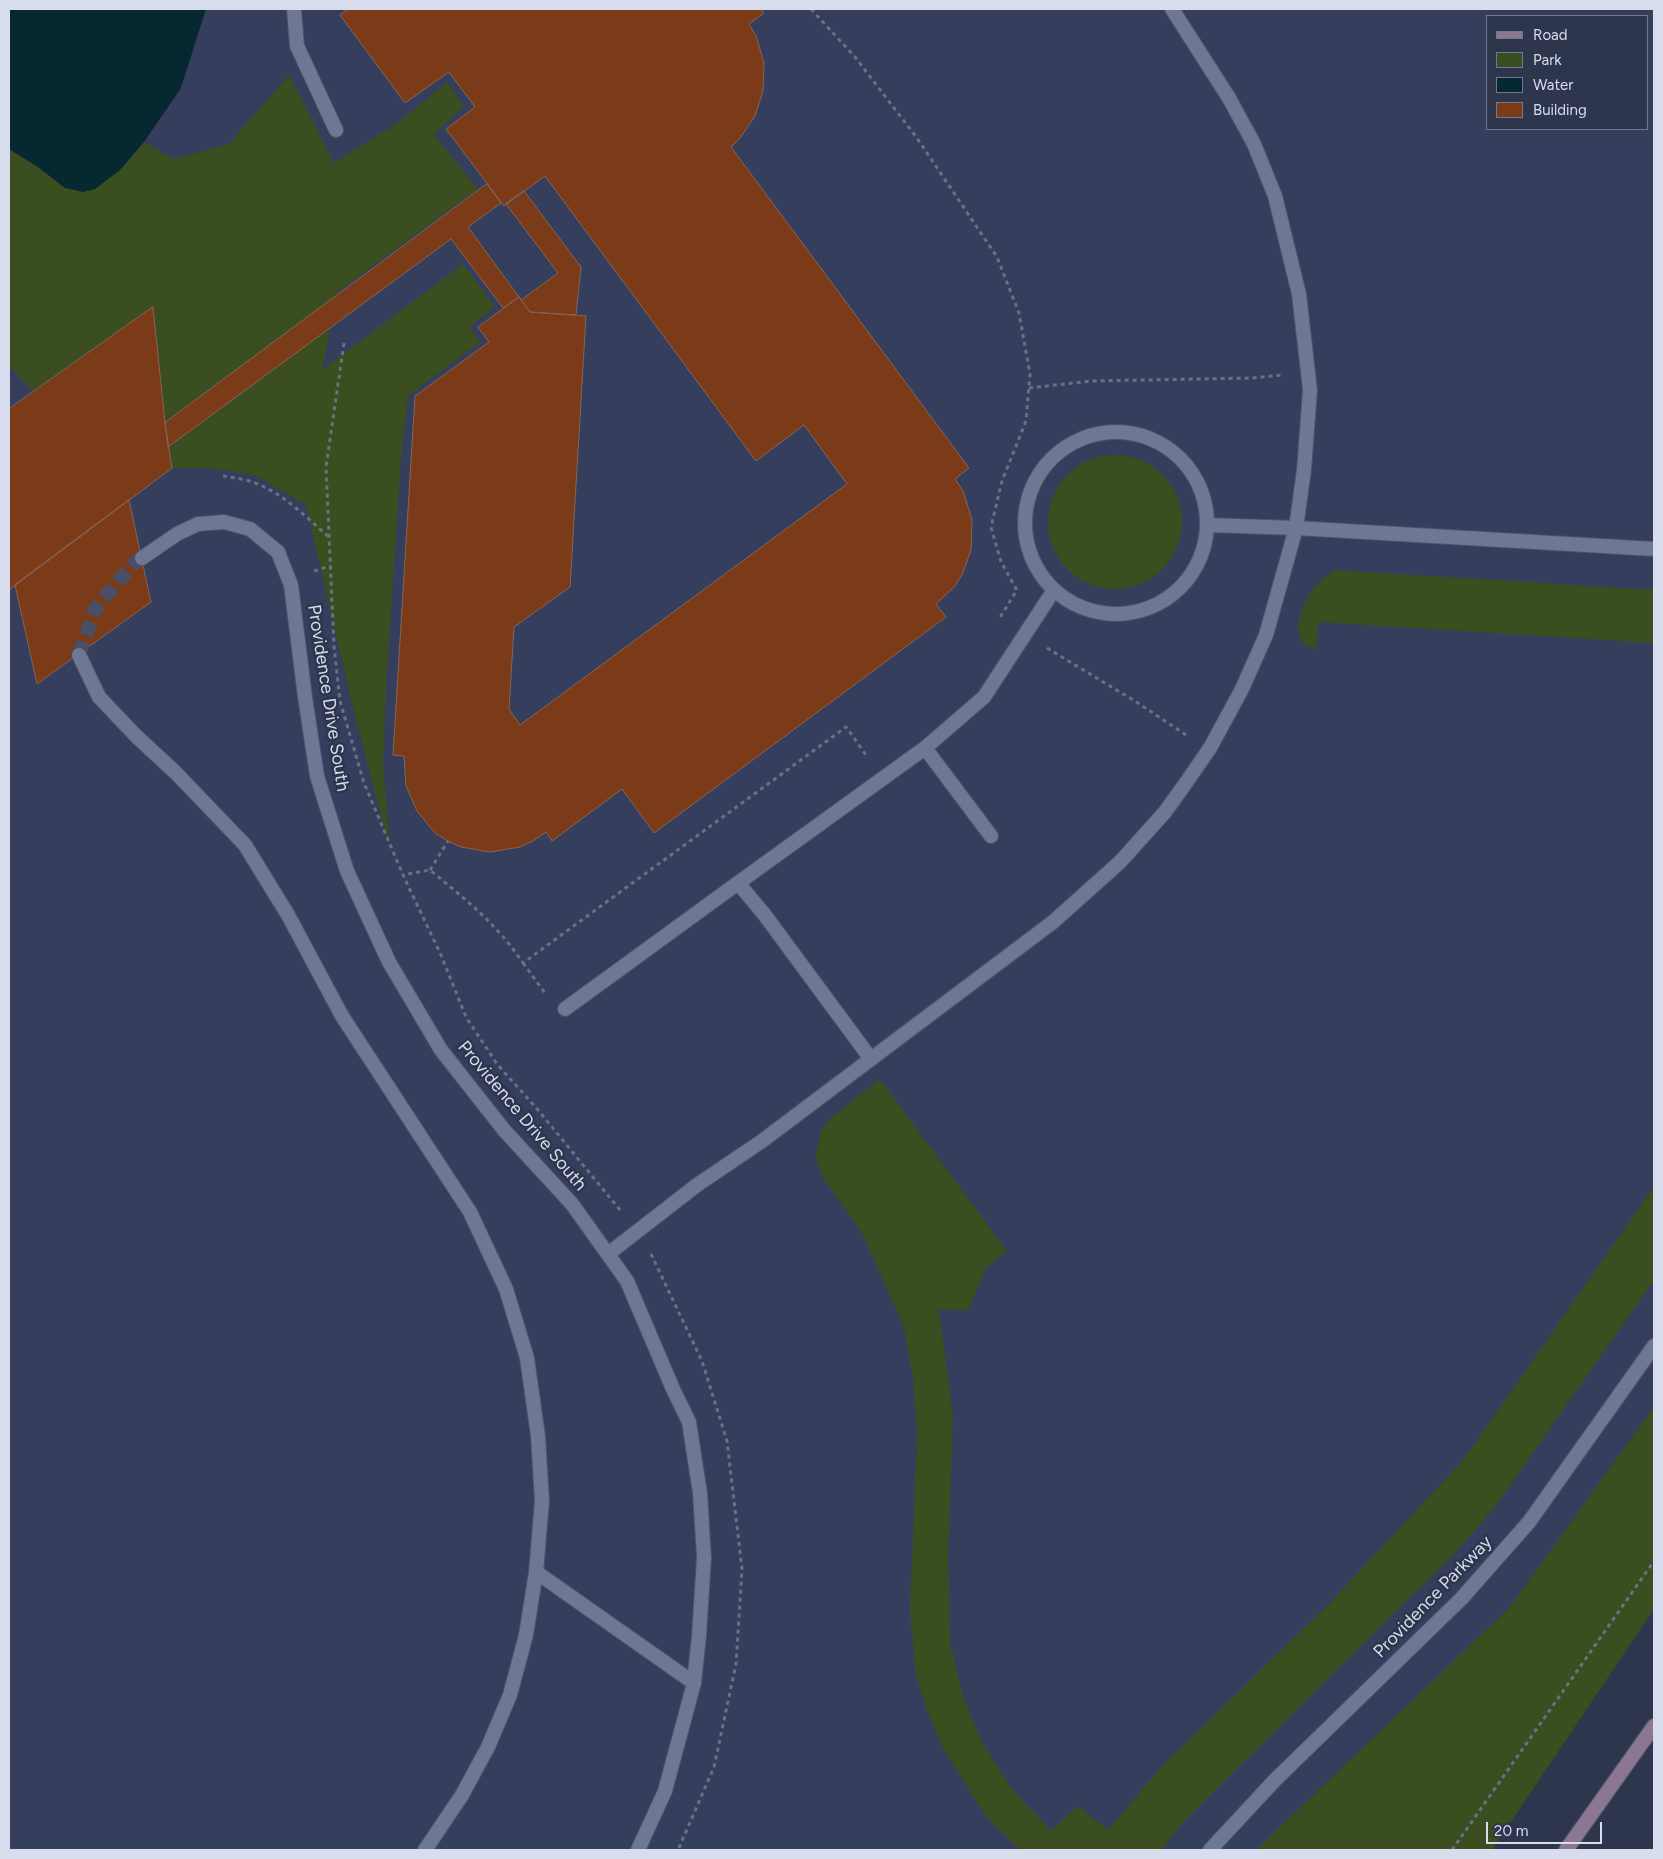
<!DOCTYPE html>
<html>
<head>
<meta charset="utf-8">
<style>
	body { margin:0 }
	#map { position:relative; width:1663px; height:1859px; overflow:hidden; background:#2e364e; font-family:Figtree,sans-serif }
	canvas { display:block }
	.frame { position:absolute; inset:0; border:10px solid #d8dded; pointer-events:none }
	.legend { position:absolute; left:1486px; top:15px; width:162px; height:115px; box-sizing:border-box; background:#2e364e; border:1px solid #72798e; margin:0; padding:6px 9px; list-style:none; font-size:15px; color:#d8dded }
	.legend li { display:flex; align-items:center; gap:10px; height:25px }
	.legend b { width:25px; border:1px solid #72798e }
	.scale { position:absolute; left:1486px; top:1822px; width:116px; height:22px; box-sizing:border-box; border:2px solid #d8dded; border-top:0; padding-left:6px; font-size:15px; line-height:18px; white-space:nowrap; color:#d8dded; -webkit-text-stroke:4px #2e364e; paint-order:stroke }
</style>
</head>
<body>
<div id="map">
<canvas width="1663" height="1859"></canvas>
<div class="frame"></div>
<ul class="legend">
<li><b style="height:6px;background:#8b7791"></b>Road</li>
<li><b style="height:14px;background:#3a4e1f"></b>Park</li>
<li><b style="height:14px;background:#062830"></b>Water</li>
<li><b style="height:14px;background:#7b3b19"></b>Building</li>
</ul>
<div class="scale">20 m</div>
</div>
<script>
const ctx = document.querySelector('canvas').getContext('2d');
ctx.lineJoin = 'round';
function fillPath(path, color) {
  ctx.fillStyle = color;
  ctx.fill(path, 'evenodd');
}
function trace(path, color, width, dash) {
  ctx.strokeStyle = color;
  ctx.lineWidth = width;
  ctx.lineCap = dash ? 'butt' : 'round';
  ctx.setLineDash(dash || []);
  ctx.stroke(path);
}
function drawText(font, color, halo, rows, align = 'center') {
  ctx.font = font + ' Figtree,sans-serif';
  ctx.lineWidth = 5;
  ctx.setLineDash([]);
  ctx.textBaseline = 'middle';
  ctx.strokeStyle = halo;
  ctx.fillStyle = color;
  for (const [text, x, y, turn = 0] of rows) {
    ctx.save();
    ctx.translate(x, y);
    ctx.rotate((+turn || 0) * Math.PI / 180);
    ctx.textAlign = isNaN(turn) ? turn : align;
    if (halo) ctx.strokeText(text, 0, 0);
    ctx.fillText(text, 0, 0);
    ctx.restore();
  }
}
const built = new Path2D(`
	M9 9H1654V1475L1390 1850H9ZM1487 16H1647V129H1487Z`);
const green = new Path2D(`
	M289 75 334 163 399 122 447 82 464 106 434 134 478 189 337 292 322 370 463 264 495 307 470 326 480 342 408 396 401 459 387 668 383 760 390 850 353 708 306 505 255 475 210 468H172L165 423 153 307 33 391 9 366V149L38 167 65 188 120 171 144 142 173 159 229 144Z
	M1048 522a67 67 0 1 1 134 0a67 67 0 1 1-134 0Z
	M1334 570 1654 590V643L1318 622 1317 646 1314 650C1286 640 1302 603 1316 586 1320 580 1328 575 1334 570Z
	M880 1079 1007 1251 986 1268 968 1311 939 1309 953 1418 948 1553 950 1641 962 1693 981 1741 1011 1788 1051 1831 1078 1806 1108 1830 1164 1764 1330 1603 1465 1458 1654 1186V1280L1495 1507 1455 1553 1181 1824 1162 1850H1020L987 1818 944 1750 927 1710 916 1676 910 1613 917 1432 913 1379 904 1327 861 1231 823 1178 815 1156 822 1128 831 1118Z
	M1654 1407V1609L1492 1850H1256L1509 1608Z`);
const water = new Path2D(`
	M9 9H206L181 88 144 142 120 170 95 189 83 192 65 188 38 167 9 149Z`);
const building = new Path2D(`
	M349 9H764L762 10 764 13 749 24 756 36 764 63 763 91 755 116 740 138 731 147 969 468 955 479 963 491 972 520 971 550 962 575 955 586 936 604 946 617 654 833 622 789 552 841 546 832 533 841 520 847 490 852 461 847 448 841 435 833 417 811 406 786 404 756 393 755 415 396 489 342 478 327 519 297 530 312 586 316 570 587 514 627 509 709 520 725 847 484 804 425 756 461 545 176 504 206 446 129 475 107 449 72 405 103 340 15Z
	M487 184 501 203 468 227 519 297 503 308 451 239 168 447 165 423Z
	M524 191 581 267 576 315 530 312 521 300 558 273 506 204Z
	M153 307 165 423 172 468 9 590V409Z
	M129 500 151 602 37 684 15 585Z`);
const minorTunnel = new Path2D(`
	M79 655 95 609 132 565 142 558`);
const path = new Path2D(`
	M811 9 855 57 917 138 997 257 1019 313 1030 374 1026 421 1002 481 991 527 1001 562 1017 590 999 619
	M344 343 326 467 334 646 340 701 364 783 403 875
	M1029 388 1091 381 1252 378 1282 375
	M223 476C236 478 252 480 264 487 288 498 309 520 329 537
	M314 571 330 566
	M1047 648 1138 703 1186 735
	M430 870 448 841
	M523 963 545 993
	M620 1210 538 1110 497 1064 466 1017 441 955 403 875 430 870C465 899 497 924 523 963L846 727 866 755 868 753
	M651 1254 702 1361 727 1441 742 1569 736 1664 714 1767 678 1850
	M1452 1850 1654 1561`);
const service = new Path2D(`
	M294 9 297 46 336 130
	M1025 523a91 91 0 1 1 182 0a91 91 0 1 1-182 0Z
	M1208 525 1296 528 1654 549
	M991 836 925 748 984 697 1054 590
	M738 883 925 748
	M565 1009 738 883 764 914 871 1059
	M608 1254 697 1185 762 1141 1053 922 1120 862 1165 812 1183 787 1210 748 1242 689 1266 635 1296 528 1304 470 1310 390 1299 294 1275 196 1254 144 1229 98 1172 9
	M536 1572 694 1683`);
const minor = new Path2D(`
	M142 558 177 534 198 524 224 522 250 529 278 552 291 585 305 697 317 776 347 871 389 962 441 1050 504 1130 572 1204 627 1281 673 1389 689 1422 700 1493 704 1558 699 1636 694 1683 665 1791 638 1850
	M79 655 99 697 136 736 175 772 245 845 288 915 342 1016 470 1212 506 1289 527 1358 538 1436 542 1501 536 1572 526 1635 510 1695 488 1747 462 1795 425 1850
	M1210 1850 1275 1780 1462 1598 1529 1522 1654 1346`);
const secondary = new Path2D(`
	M1566 1850 1654 1726`);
const streetNames = [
	["Providence Drive South",328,698,81],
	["Providence Drive South",522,1116,50],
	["Providence Parkway",1433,1597,-46]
];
fillPath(built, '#353e5d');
fillPath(green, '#3a4e1f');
fillPath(water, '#062830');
fillPath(building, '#7b3b19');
trace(building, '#846658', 1);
trace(minorTunnel, '#484f66', 14, [14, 7]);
trace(service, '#4d5368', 16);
trace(minor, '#4d5368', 16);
trace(secondary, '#4d5368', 16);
trace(path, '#6a7186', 3, [4, 4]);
trace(service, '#6e7793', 14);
trace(minor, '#6e7793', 14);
trace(secondary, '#8b7791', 14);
drawText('18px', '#d8dded', '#2e364e', streetNames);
</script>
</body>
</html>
